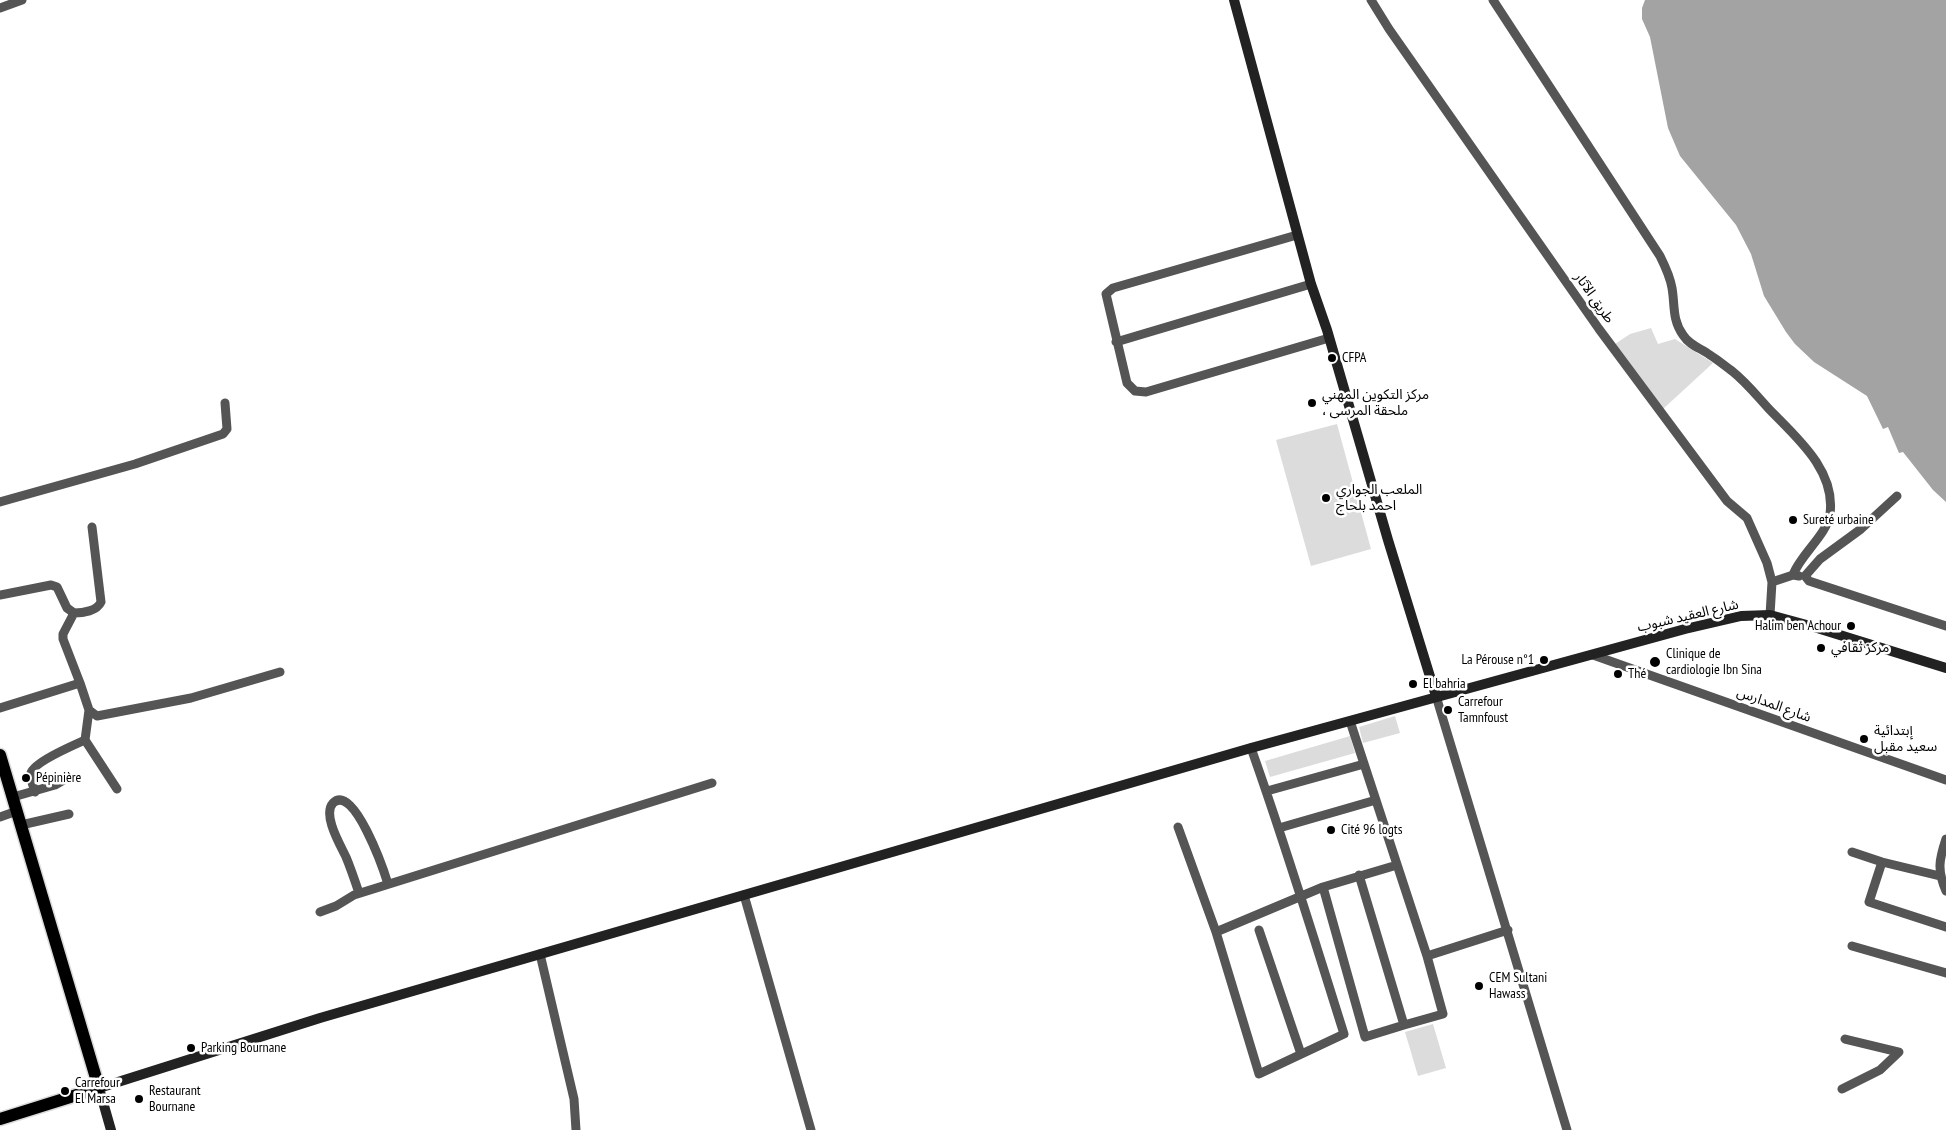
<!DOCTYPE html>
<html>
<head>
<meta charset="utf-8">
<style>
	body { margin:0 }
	canvas { display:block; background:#fff }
</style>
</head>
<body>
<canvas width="1946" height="1130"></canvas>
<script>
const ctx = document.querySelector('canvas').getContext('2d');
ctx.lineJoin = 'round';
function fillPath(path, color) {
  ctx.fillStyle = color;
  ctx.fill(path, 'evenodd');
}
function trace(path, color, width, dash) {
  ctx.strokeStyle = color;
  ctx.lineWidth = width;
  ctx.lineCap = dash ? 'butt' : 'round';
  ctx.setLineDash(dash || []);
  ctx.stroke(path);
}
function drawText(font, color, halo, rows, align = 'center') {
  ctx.font = font + ' "PT Sans Narrow","Noto Sans Arabic",sans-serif';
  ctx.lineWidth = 5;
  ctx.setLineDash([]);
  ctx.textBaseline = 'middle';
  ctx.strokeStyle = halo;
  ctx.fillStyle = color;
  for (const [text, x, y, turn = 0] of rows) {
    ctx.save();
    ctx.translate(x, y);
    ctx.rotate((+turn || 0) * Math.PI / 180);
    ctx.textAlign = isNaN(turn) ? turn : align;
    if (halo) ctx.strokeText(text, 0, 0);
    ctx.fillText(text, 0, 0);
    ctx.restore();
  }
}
const green = new Path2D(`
	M1651 328 1658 344 1675 339 1713 363 1663 409 1615 344 1630 334Z
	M1337 424 1371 549 1311 566 1276 440Z
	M1395 716 1400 733 1363 743 1359 727Z
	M1350 736 1355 753 1270 777 1265 761Z
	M1433 1024 1446 1068 1418 1076 1405 1032Z`);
const water = new Path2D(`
	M1645 0H1946V502L1933 490 1903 452 1899 453 1888 427 1883 429 1867 396 1814 362 1795 344 1786 332 1764 296 1751 254 1736 225 1680 156 1668 128 1650 37 1642 19V8Z`);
const street = new Path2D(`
	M1371 0 1389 29 1599 329 1727 501 1747 518 1767 563 1772 582 1770 615
	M1493 0 1660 256C1665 266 1670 276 1672 288 1675 305 1672 320 1683 335 1690 346 1701 348 1710 355 1718 360 1725 366 1732 371 1746 382 1757 396 1769 409 1796 437 1836 470 1830 514 1827 535 1800 555 1793 575
	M0 8 22 0
	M1297 235 1113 288 1106 294 1127 383 1135 391 1146 392 1329 338
	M1116 342 1311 284
	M1897 496 1861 529 1820 559 1805 576 1809 581 1946 626
	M0 502 135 464 223 434 227 429 225 403
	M1772 582 1793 575 1799 576
	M0 595 51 585 57 587 67 608 74 613C83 613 97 611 101 602L92 527
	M74 613 63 634V639L80 683
	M1593 655 1946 780
	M1436 696 1567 1130
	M0 708 80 683 89 710 97 716 191 698 280 672
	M1350 721 1427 956 1508 930
	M85 740 89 710
	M1251 748C1285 843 1314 939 1344 1034L1259 1074 1216 932 1323 887 1397 865
	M1267 791 1364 764
	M35 792C34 787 29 778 31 773 34 762 74 745 85 740L117 789
	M13 797 55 785 67 778
	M0 817 17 811
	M21 825 69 814
	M1178 827 1216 932
	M1279 828 1376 800
	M1946 839C1939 860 1937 870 1946 891
	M1852 852 1882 862 1940 876
	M1882 862 1869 902 1946 927
	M1323 887 1365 1037 1404 1025 1359 875
	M359 893C355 881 351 869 346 857 341 846 322 815 333 803 354 783 384 871 388 884
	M744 895 811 1130
	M320 912 336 906 354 895 712 783
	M1259 930 1301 1054
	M1852 946 1946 973
	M540 954 574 1099 576 1130
	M1404 1025 1443 1014 1427 956
	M1842 1089 1880 1070 1899 1052 1845 1039`);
const secondary = new Path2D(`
	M1234 0 1311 284 1327 330 1388 540 1436 696
	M111 1130 99 1088 320 1018 744 895 1251 748 1685 629 1741 616 1770 615 1814 627 1946 668`);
const primary = new Path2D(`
	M0 755 99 1088 0 1119`);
const markers = [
	[1332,358,5,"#000"],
	[1312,403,5,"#000"],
	[1326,498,5,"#000"],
	[1793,520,5,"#000"],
	[1851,626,5,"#000"],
	[1821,648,5,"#000"],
	[1544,660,5,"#000"],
	[1655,662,6,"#000"],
	[1618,674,5,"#000"],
	[1413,684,5,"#000"],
	[1448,710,5,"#000"],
	[1864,739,5,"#000"],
	[26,778,5,"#000"],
	[1331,830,5,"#000"],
	[1479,986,5,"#000"],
	[191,1048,5,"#000"],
	[65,1091,5,"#000"],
	[139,1099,5,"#000"]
];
const streetNames = [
	["طريق الآثار",1594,298,55],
	["شارع العقيد شبوب",1688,616,-13],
	["شارع المدارس",1774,705,20]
];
const poiNames = [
	["CFPA",1342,358],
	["مركز التكوين المهني",1322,395],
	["، ملحقة المرسى",1322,411],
	["الملعب الجواري",1336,490],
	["احمد بلحاج",1336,506],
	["Sureté urbaine",1803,520],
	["Halim ben Achour",1841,626,"right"],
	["مركز ثقافي",1831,648],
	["Clinique de",1666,654],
	["cardiologie Ibn Sina",1666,670],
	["La Pérouse n°1",1534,660,"right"],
	["Thé",1628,674],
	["El bahria",1423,684],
	["Carrefour",1458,702],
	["Tamnfoust",1458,718],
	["إبتدائية",1874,731],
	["سعيد مقبل",1874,747],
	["Pépinière",36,778],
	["Cité 96 logts",1341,830],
	["CEM Sultani",1489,978],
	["Hawass",1489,994],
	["Parking Bournane",201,1048],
	["Carrefour",75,1083],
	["El Marsa",75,1099],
	["Restaurant",149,1091],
	["Bournane",149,1107]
];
fillPath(green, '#dcdcdc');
fillPath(water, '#a3a3a3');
trace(primary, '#dbdbdb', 15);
trace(street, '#555', 9);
trace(secondary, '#222', 10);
trace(primary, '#000', 12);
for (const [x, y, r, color] of markers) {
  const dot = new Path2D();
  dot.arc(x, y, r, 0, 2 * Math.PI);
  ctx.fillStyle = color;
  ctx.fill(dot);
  trace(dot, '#fff', 2);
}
drawText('14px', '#000', '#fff', streetNames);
drawText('14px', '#000', '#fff', poiNames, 'left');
</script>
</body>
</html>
